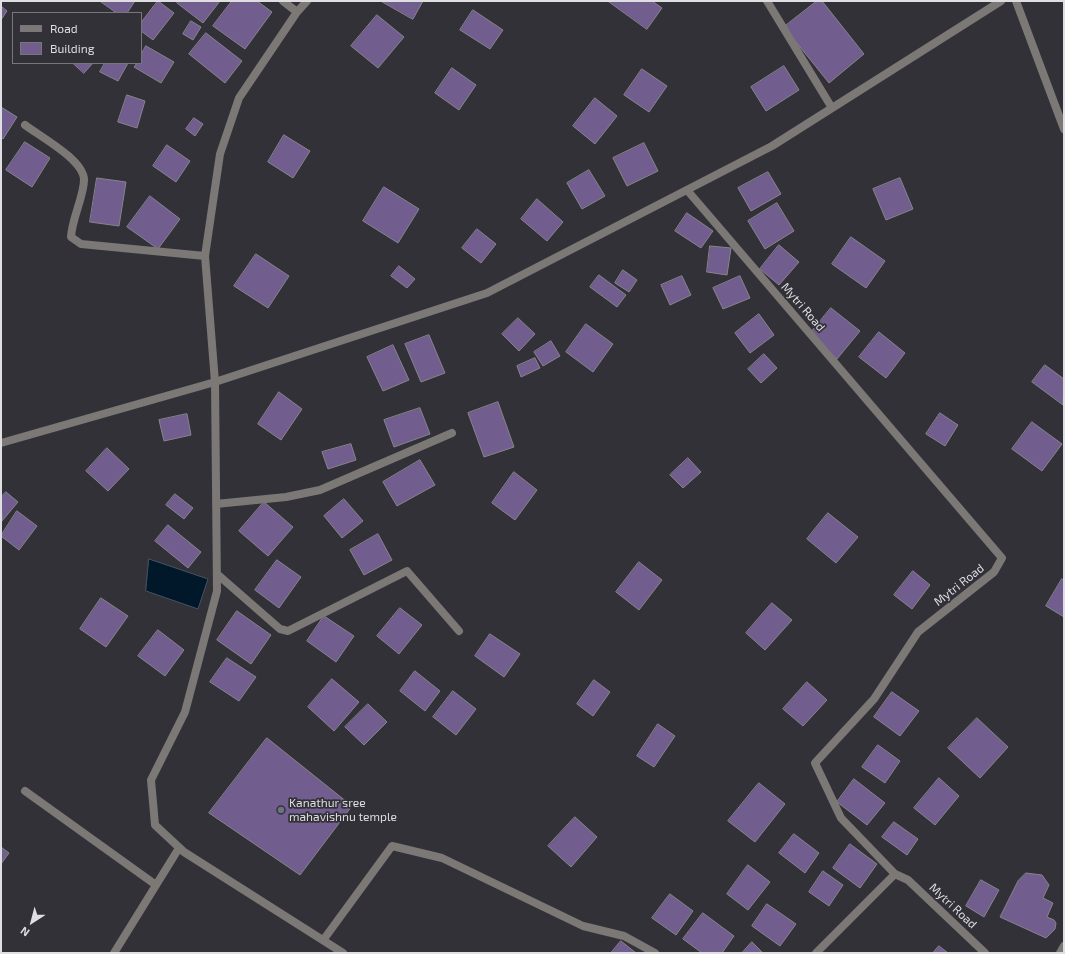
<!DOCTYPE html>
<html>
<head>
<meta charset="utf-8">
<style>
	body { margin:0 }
	#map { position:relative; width:1065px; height:954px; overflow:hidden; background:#333138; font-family:"Exo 2",sans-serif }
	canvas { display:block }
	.frame { position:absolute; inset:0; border:2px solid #dfdee2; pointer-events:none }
	.legend { position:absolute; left:12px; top:12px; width:130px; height:52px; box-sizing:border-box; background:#333138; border:1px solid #78767c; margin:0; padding:5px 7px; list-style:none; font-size:12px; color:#dfdee2 }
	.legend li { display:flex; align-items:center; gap:8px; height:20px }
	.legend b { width:20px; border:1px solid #78767c }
	.north { position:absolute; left:12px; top:902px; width:40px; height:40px; -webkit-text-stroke:3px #333138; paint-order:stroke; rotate:216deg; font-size:11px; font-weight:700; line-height:16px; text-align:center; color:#dfdee2 }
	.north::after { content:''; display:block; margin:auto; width:14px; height:18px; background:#dfdee2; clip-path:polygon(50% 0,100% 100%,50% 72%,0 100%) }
</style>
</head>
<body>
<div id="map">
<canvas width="1065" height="954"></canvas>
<div class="frame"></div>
<ul class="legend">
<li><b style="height:5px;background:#7b7876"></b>Road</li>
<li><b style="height:11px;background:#715d8e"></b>Building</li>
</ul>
<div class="north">N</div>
</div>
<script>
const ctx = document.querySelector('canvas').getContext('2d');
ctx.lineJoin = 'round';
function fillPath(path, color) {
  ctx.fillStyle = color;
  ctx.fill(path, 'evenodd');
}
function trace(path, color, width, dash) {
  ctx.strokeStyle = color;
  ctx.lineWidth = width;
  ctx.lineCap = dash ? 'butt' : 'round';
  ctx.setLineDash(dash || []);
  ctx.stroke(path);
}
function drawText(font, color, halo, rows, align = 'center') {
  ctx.font = font + ' "Exo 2",sans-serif';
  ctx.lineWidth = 3.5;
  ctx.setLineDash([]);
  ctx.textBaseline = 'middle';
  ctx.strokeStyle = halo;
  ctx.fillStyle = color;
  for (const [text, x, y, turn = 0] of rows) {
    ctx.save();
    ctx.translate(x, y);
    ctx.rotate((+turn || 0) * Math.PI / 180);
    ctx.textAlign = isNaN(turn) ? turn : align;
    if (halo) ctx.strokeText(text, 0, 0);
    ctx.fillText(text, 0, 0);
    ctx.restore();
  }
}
const water = new Path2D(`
	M149 559 208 579 198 609 146 591Z`);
const building = new Path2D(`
	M100 1H135L127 13H117Z
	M158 1 174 13 153 40 141 31V23Z
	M178 1H220L203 23 177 3Z
	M232 1H257L272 12 245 49 213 26Z
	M381 1H423L413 19Z
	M608 1H652L662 8 647 29Z
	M817 1H822L864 54 829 83 784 27Z
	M1 6 7 11 1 20Z
	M473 10 503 30 490 49 460 30Z
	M377 15 404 37 378 68 351 46Z
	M191 21 201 27 193 40 183 34Z
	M206 33 242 61 225 83 189 54Z
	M146 46 174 62 161 83 134 67 137 63H141V55Z
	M73 63H93L84 73Z
	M105 63H128L118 81 100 72Z
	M784 66 799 90 766 111 751 87Z
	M452 68 476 85 459 110 435 93Z
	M642 69 667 86 649 112 624 95Z
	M127 95 145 101 137 128 118 122Z
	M595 98 617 116 595 144 573 126Z
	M1 107 17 117 3 139 1 137Z
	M194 118 203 124 195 136 186 129Z
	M284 135 310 151 293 178 268 162Z
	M25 142 50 158 32 187 6 170Z
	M644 143 658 171 627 186 613 158Z
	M167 145 190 161 176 182 153 166Z
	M589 170 605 196 582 209 567 183Z
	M768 172 781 194 751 211 738 188Z
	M97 178 126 182 119 226 90 222Z
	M900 178 913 209 886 220 873 189Z
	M384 187 419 209 398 243 363 221Z
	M150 196 180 219 158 249 127 227Z
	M537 199 563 222 547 241 521 219Z
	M777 203 794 231 765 249 748 221Z
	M687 213 713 231 701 248 675 231Z
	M477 229 496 244 481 263 462 248Z
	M851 237 885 261 866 288 832 264Z
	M779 245 799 262 779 285 760 269Z
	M710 246 731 248 727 275 707 272Z
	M256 254 289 276 268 308 234 286Z
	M399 266 415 279 407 288 391 276Z
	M623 270 637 280 629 292 615 283Z
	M599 275 626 295 617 307 590 287Z
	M682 276 691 295 670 305 661 285Z
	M740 276 750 298 723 309 713 288Z
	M831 308 860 331 837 359 808 336Z
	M759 314 774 335 750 353 735 333Z
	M518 318 535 334 519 351 502 334Z
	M586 324 613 344 593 372 566 352Z
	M879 332 905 353 886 378 859 357Z
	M429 335 445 373 421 382 405 344Z
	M551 341 560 356 543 366 534 352Z
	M393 345 409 380 383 391 367 357Z
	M764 354 777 368 761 383 748 369Z
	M535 358 540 368 521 377 517 366Z
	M1045 365 1064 379 1063 405 1032 382Z
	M279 392 302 409 281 440 258 424Z
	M498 402 514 447 484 457 468 413Z
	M420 408 430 434 394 447 384 420Z
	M940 413 958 425 945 446 926 434Z
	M187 414 191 435 164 441 159 420Z
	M1032 422 1062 444 1042 471 1012 449Z
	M351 444 356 460 328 469 322 452Z
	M107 448 129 469 108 491 86 471Z
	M688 458 701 472 683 488 670 475Z
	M420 460 435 485 397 506 383 482Z
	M514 472 537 490 515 520 492 503Z
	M6 492 18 502 2 521 1 497Z
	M175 494 193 508 184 519 166 505Z
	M344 499 363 521 342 538 324 516Z
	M264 502 293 527 268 556 239 531Z
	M17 511 37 526 19 550 1 536Z
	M828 513 858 537 836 563 807 539Z
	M168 525 201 552 188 568 155 541Z
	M378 534 392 560 364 575 350 550Z
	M277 560 301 577 279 608 255 590Z
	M639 562 662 580 639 610 616 592Z
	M913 571 930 585 912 609 894 595Z
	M1062 579 1064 580V617L1046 606Z
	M101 598 128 616 106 647 80 629Z
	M772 603 792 620 765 650 746 633Z
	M400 608 422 625 399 654 377 636Z
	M237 611 271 635 251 664 217 640Z
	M324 616 354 636 336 662 307 641Z
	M158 630 184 650 165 676 138 656Z
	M490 634 520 654 504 677 475 656Z
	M227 658 256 677 239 701 210 682Z
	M415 671 440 691 425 711 400 691Z
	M332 679 359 702 334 731 308 707Z
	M594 680 610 692 593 716 577 704Z
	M807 682 827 700 803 726 783 709Z
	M453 691 476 709 456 735 433 717Z
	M892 692 919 711 900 736 874 717Z
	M368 704 387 722 364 745 345 727Z
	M977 718 1008 747 980 778 948 748Z
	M658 724 675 736 654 767 637 756Z
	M267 738 352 806 300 875 209 813Z
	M878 745 900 761 885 783 862 767Z
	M939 778 959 796 935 825 914 808Z
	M854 779 885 803 867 825 837 802Z
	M759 783 785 804 755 842 728 821Z
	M575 817 597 837 571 867 548 846Z
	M894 822 918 839 907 855 882 837Z
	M794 834 819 853 805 873 779 853Z
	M850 844 877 864 860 888 833 868Z
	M1 847 9 853 1 864Z
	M748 865 770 882 748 910 727 894Z
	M823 871 843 885 829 906 809 892Z
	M1026 873 1042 875 1049 885 1043 898 1053 903 1047 917 1054 920 1056 923 1055 929 1046 938 1000 917 1018 881Z
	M981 880 999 890 984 917 966 906Z
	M670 894 693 911 676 935 652 918Z
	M767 904 796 924 780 946 752 926Z
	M703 913 734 936 722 953H702L683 939Z
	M621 941 636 953H611Z
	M752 942 763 953H742Z
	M939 946 948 953H933Z`);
const street = new Path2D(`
	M283 1 297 12
	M307 1 297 12 239 98 220 154 205 256 215 382 217 591 185 712 151 780 155 825 184 852 343 953
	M767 1 832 108
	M1016 1 1064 129
	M25 125C41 137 84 160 84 180 84 196 72 218 71 237L81 244 205 256
	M687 190 1002 558 994 572 918 632 874 699 815 763 841 818 895 874 908 880 985 953
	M1 443 215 382 487 293 772 146 1001 1
	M216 504 286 497 320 490 452 433
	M217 574 280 629 288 631 407 571 459 631
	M25 791 156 885
	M324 939 392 846 442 858 583 926 624 936 655 953
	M114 953 179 848
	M816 953 895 874
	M1060 953 1064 946`);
const markers = [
	[281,810,4,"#6b7280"]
];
const streetNames = [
	["Mytri Road",803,307,49],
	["Mytri Road",959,585,-38],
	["Mytri Road",953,906,43]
];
const poiNames = [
	["Kanathur sree",289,803],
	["mahavishnu temple",289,817]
];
fillPath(water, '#01182a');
trace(water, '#445361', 1);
fillPath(building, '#715d8e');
trace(building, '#87848c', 1);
trace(street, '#7b7876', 8);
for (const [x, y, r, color] of markers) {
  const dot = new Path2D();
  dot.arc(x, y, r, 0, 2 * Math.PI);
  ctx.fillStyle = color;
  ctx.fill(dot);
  trace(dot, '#333138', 1.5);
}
drawText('12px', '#dfdee2', '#333138', streetNames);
drawText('12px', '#dfdee2', '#333138', poiNames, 'left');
</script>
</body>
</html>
